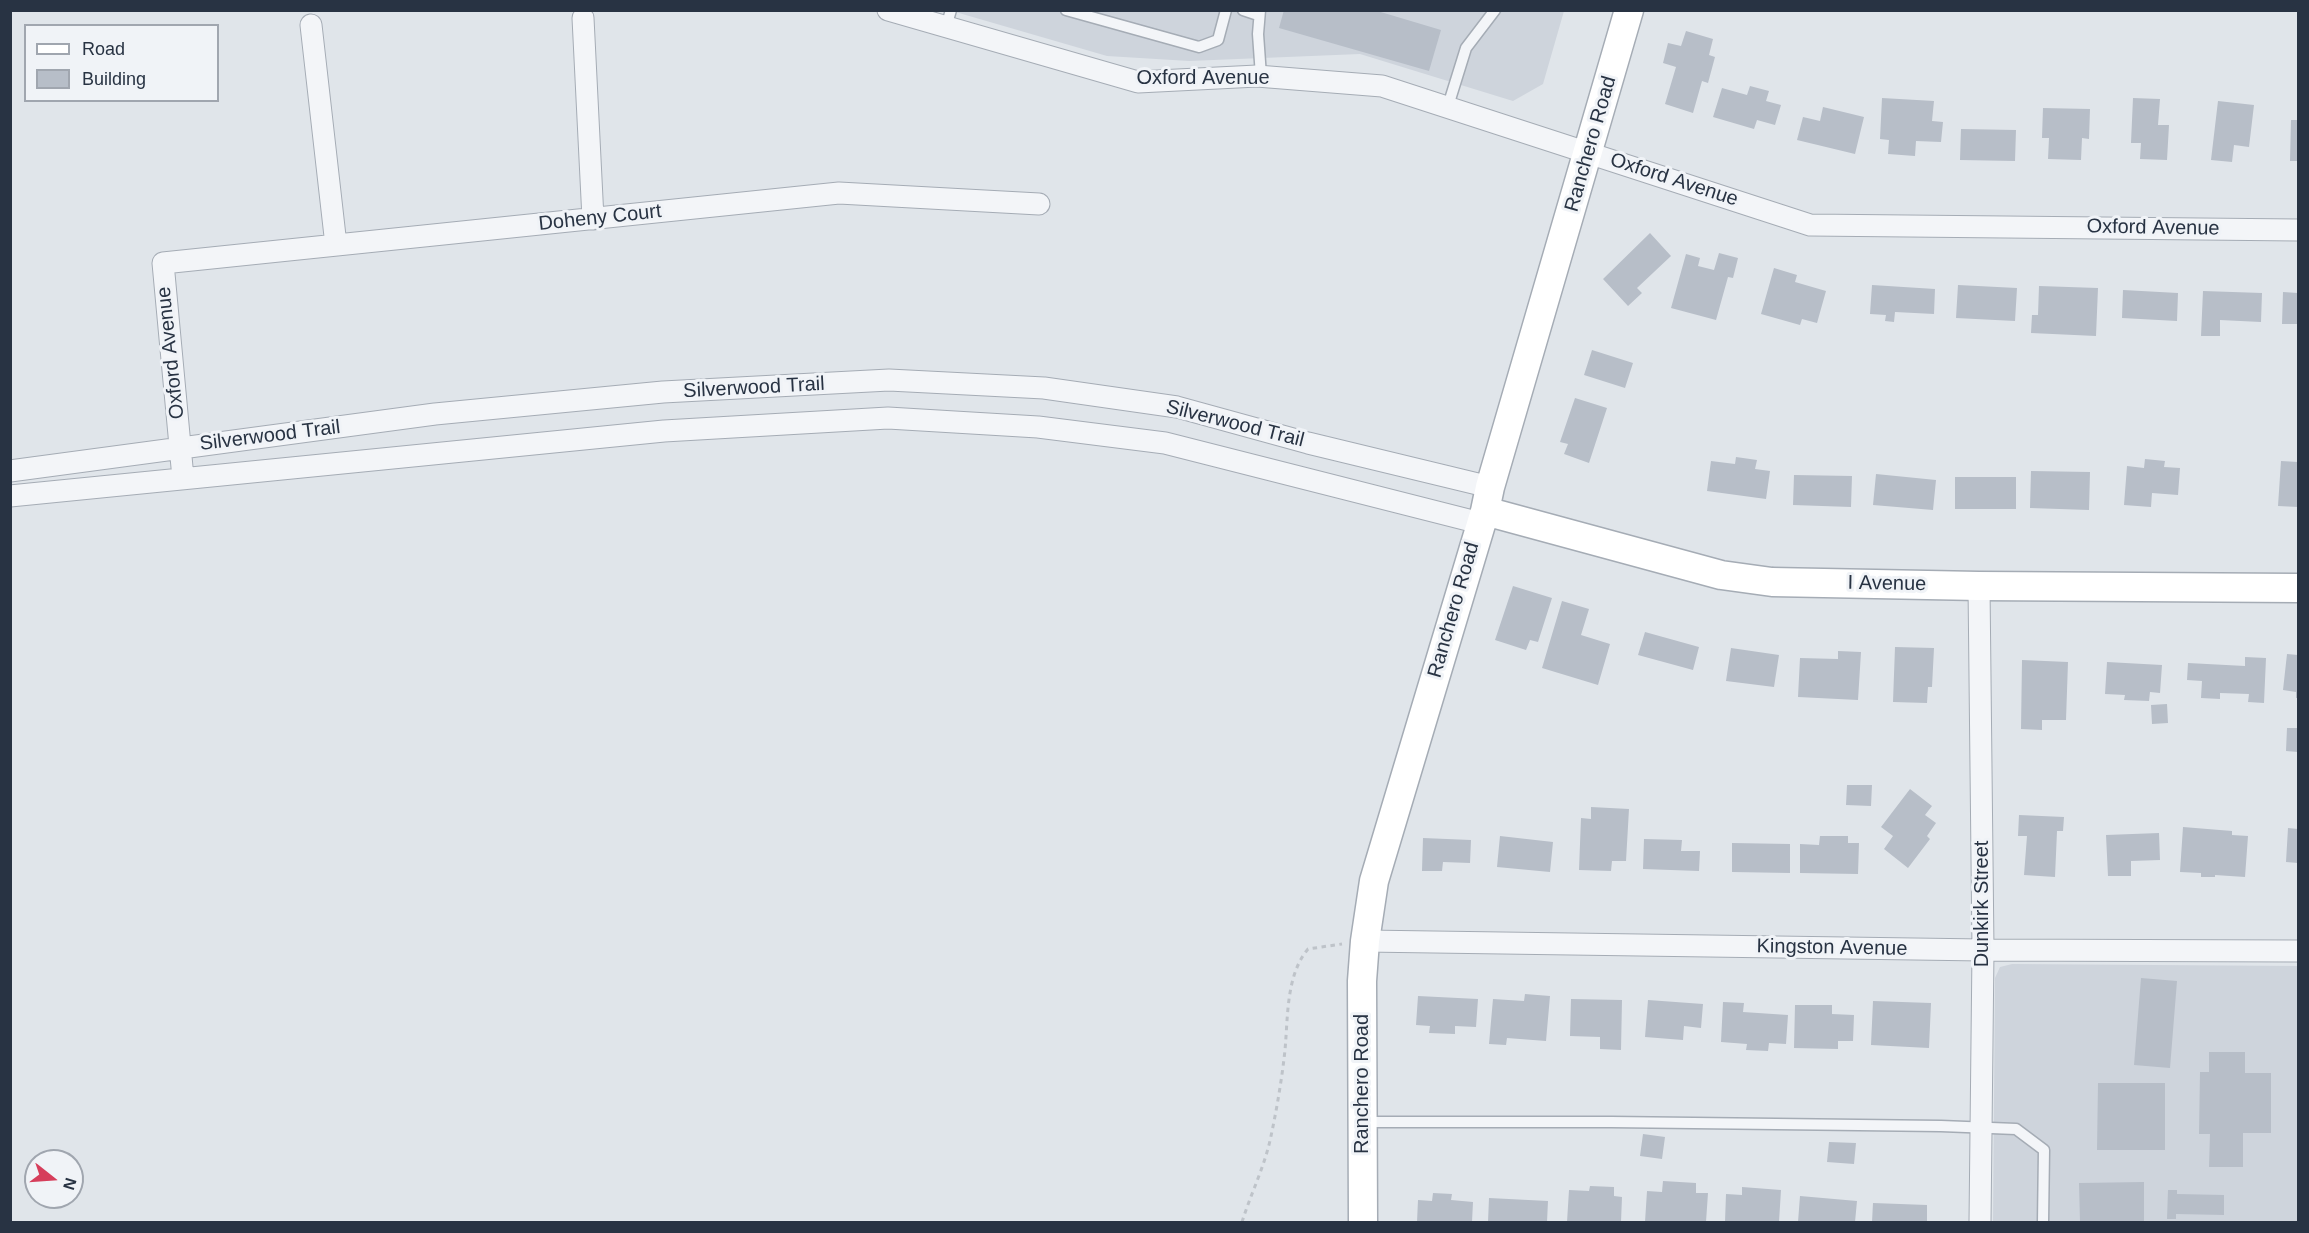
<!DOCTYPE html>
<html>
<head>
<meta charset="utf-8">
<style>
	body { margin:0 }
	#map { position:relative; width:2309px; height:1233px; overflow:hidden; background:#e0e5ea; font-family:Arial,sans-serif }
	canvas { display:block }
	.frame { position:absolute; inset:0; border:12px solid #283343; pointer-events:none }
	.legend { position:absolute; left:24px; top:24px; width:195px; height:78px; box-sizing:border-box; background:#f0f3f7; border:2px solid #a0a6af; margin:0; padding:8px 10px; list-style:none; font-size:18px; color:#283343 }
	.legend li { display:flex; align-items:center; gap:12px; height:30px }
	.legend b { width:30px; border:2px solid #a0a6af }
	.north { position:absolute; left:24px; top:1149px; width:60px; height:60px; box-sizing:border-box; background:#f0f3f7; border:2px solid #a0a6af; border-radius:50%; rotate:107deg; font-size:16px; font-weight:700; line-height:24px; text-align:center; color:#283343 }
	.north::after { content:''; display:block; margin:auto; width:21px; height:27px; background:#d63e5b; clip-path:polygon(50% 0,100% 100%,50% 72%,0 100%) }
</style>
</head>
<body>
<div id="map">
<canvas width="2309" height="1233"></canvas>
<div class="frame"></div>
<ul class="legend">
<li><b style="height:8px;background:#fff"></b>Road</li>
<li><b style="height:16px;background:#b7bec8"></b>Building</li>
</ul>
<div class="north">N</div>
</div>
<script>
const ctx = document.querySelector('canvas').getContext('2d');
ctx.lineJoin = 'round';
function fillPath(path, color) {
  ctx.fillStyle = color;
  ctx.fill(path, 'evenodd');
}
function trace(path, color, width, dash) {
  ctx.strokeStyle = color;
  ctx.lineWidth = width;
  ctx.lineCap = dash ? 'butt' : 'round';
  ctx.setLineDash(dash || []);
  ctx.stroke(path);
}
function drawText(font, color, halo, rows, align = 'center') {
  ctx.font = font + ' Arial,sans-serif';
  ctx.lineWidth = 6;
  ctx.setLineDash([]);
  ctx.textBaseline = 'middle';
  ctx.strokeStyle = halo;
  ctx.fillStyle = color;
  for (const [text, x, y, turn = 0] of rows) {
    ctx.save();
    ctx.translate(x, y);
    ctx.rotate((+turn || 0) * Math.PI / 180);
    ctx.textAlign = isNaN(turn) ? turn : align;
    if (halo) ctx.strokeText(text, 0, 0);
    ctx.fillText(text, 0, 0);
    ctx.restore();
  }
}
const built = new Path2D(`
	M952 11H1564L1543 84 1513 101 1360 54 1189 61 1107 56Z
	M2012 964 2298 966V1222H1993L1995 978 2000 967Z`);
const building = new Path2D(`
	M1284 10H1374L1441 30 1429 71 1279 28Z
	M1686 31 1713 39 1709 55 1715 57 1708 83 1702 81 1693 113 1665 104 1676 67 1663 63 1668 43 1681 46Z
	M1750 86 1769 91 1766 101 1781 105 1775 125 1757 120 1754 129 1713 117 1722 88 1747 95Z
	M1882 98 1934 101 1932 121 1943 122 1941 142 1916 141 1915 156 1888 154 1889 140 1880 139Z
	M2133 98 2160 99 2158 125H2169L2167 160 2140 159 2141 143H2131Z
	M2218 101 2254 105 2249 147 2234 145 2232 162 2211 160Z
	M1823 107 1864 117 1855 154 1797 140 1803 117 1820 121Z
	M2043 108 2090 109 2089 139 2082 138 2081 160 2048 159 2049 138H2042Z
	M2291 120H2298V161H2290Z
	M1961 129 2016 130 2015 161 1960 160Z
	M1650 233 1671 256 1637 288 1642 293 1628 306 1603 279Z
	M1719 253 1738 258 1733 278 1728 277 1716 320 1671 308 1686 254 1700 258 1698 266 1714 270Z
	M1774 268 1797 275 1795 282 1826 291 1817 323 1802 319 1800 325 1761 314Z
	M1872 285 1935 289 1934 314 1895 312 1894 322 1885 321 1886 315 1870 314Z
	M1958 285 2017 288 2015 321 1956 318Z
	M2039 286 2098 288 2096 336 2031 333 2032 315H2038Z
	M2123 290 2178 293 2177 321 2122 318Z
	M2203 291 2262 293 2261 322 2220 320V336H2201Z
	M2283 292 2298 293V324H2282Z
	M1592 350 1633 363 1625 388 1584 375Z
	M1575 398 1607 408 1589 463 1564 454 1568 444 1560 442Z
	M1736 457 1757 460 1755 469 1770 471 1766 499 1707 491 1711 461 1735 464Z
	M2145 459 2165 461 2164 467 2180 468 2178 495 2152 493 2151 507 2124 505 2127 466 2144 468Z
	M2281 461 2298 462V507L2278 506Z
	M2031 471 2090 472 2089 510 2030 508Z
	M1876 474 1936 480 1933 510 1873 505Z
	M1794 475 1852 476 1851 507 1793 505Z
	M1955 477H2016V509H1955Z
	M1513 586 1552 598 1538 642 1530 640 1526 650 1495 640Z
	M1562 601 1589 609 1581 635 1610 644 1598 685 1542 668Z
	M1645 632 1699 647 1693 670 1638 655Z
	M1895 647 1934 648 1932 687H1928L1927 703 1893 702Z
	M1731 648 1779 655 1774 687 1726 681Z
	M1838 651 1861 652 1858 700 1798 697 1800 658 1838 659Z
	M2287 654 2298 655V698H2296V692L2283 690Z
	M2245 657 2266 658 2264 703 2248 702 2249 694 2220 693V699L2201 698 2202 681 2187 680 2188 663 2245 666Z
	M2022 660 2068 662 2066 720H2042V730L2021 729Z
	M2107 662 2162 665 2160 693 2150 692 2149 701 2124 700 2125 695 2105 694Z
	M2167 704 2168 723 2152 724 2151 705Z
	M2287 728H2298V752L2286 751Z
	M1847 785H1872L1871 806 1846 805Z
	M1910 789 1932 806 1925 815 1936 823 1927 836 1930 839 1908 868 1884 849 1893 836 1881 827Z
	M1591 807 1629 809 1626 861H1612L1611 871 1579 870 1581 818 1591 819Z
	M2019 815 2064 817 2063 831H2057L2055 877 2024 875 2027 836H2018Z
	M2183 827 2232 831V835L2248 836 2245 877 2215 875V877H2201V873L2180 872Z
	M2288 828 2298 829V863L2286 862Z
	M2159 833 2160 860 2131 861V876H2108L2106 835Z
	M1500 836 1553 842 1550 872 1497 867Z
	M1820 836H1848V843H1859L1858 874 1800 873V844L1819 845Z
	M1423 838 1471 840 1470 863 1443 862 1442 871H1422Z
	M1644 839 1682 840 1681 851H1700L1699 871 1643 869Z
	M1732 843 1790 844V873L1732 872Z
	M2141 978 2177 981 2170 1068 2134 1065Z
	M1525 994 1550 996 1546 1041 1507 1038 1506 1045 1489 1044 1493 999 1524 1001Z
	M1418 996 1478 999 1476 1027 1455 1026V1034L1429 1033 1430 1026 1416 1025Z
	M1571 999 1622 1000 1621 1050 1600 1049V1037L1570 1036Z
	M1648 1000 1703 1004 1701 1028 1684 1026 1683 1040 1645 1037Z
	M1873 1001 1931 1003 1929 1048 1871 1045Z
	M1723 1002 1744 1003 1743 1012 1788 1015 1786 1044 1769 1043 1768 1051 1746 1050 1747 1044 1721 1042Z
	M1795 1005H1832V1014L1854 1015 1853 1041H1838V1049L1794 1048Z
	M2209 1052H2245V1073H2271V1133H2243V1167H2209L2210 1134H2199L2200 1072H2209Z
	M2098 1083H2165V1150H2097Z
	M1643 1134 1665 1137 1662 1159 1640 1156Z
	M1829 1142 1856 1143 1854 1164 1827 1162Z
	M1663 1181 1696 1183V1193H1708L1706 1222H1645L1647 1191 1662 1192Z
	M2144 1182V1222H2080L2079 1183Z
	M1590 1186 1614 1187V1196L1622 1197 1621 1222H1567L1569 1190 1589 1191Z
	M1742 1187 1781 1190 1779 1222H1725L1726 1194 1742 1195Z
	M2168 1190H2177V1194L2224 1195V1215L2176 1214V1219H2167Z
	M1433 1193 1452 1194 1451 1200 1473 1202 1472 1222H1417L1418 1200 1432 1201Z
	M1800 1196 1857 1201 1855 1222H1798Z
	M1489 1198 1548 1201 1547 1222H1488Z
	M1873 1203 1927 1205V1222H1872Z`);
const path = new Path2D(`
	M1242 1222C1251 1193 1265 1166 1271 1136 1277 1108 1282 1078 1285 1050 1288 1017 1286 975 1308 949L1342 944`);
const service = new Path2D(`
	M1066 10 1199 47 1218 40 1226 10
	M1243 10 1258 15
	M1260 10 1258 34 1261 76
	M946 27 951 10
	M1448 106 1466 48 1495 10
	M1365 1122H1611L1941 1126 2016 1129 2044 1150 2043 1222`);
const minor = new Path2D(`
	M888 10 1138 82 1257 76 1382 86 1810 225 2298 230
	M583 18 593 219
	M311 25 336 245
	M10 471 435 414 663 392 889 380 1044 388 1177 407 1308 443 1490 487
	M183 478 163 263 839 193 1039 204
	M10 496 664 431 888 418 1038 427 1165 443 1480 523
	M1979 586 1983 950 1980 1222
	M1365 941 1983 950 2298 951`);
const secondary = new Path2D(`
	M1485 511 1721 575 1772 582 1979 586 2298 588
	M1363 1222 1362 981 1365 941 1374 881 1485 511 1490 487 1629 10`);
const streetNames = [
	["Oxford Avenue",1203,78],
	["Ranchero Road",1591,144,-74],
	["Oxford Avenue",1674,180,18],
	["Doheny Court",600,218,-6],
	["Oxford Avenue",2153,228,1],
	["Oxford Avenue",171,353,-96],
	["Silverwood Trail",754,388,-3],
	["Silverwood Trail",1235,424,14],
	["Silverwood Trail",270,436,-7],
	["I Avenue",1887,584,1],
	["Ranchero Road",1454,610,-74],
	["Dunkirk Street",1982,904,-90],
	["Kingston Avenue",1832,948,1],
	["Ranchero Road",1362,1084,-90]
];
fillPath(built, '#ced4dc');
fillPath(building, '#b7bec8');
trace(service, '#a5acb5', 13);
trace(minor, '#a5acb5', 23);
trace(secondary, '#a5acb5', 31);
trace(path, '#bec3c9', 3, [4.5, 4.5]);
trace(service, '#f3f5f8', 10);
trace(minor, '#f3f5f8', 21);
trace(secondary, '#fff', 28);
drawText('20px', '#283343', '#f0f3f7', streetNames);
</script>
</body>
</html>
